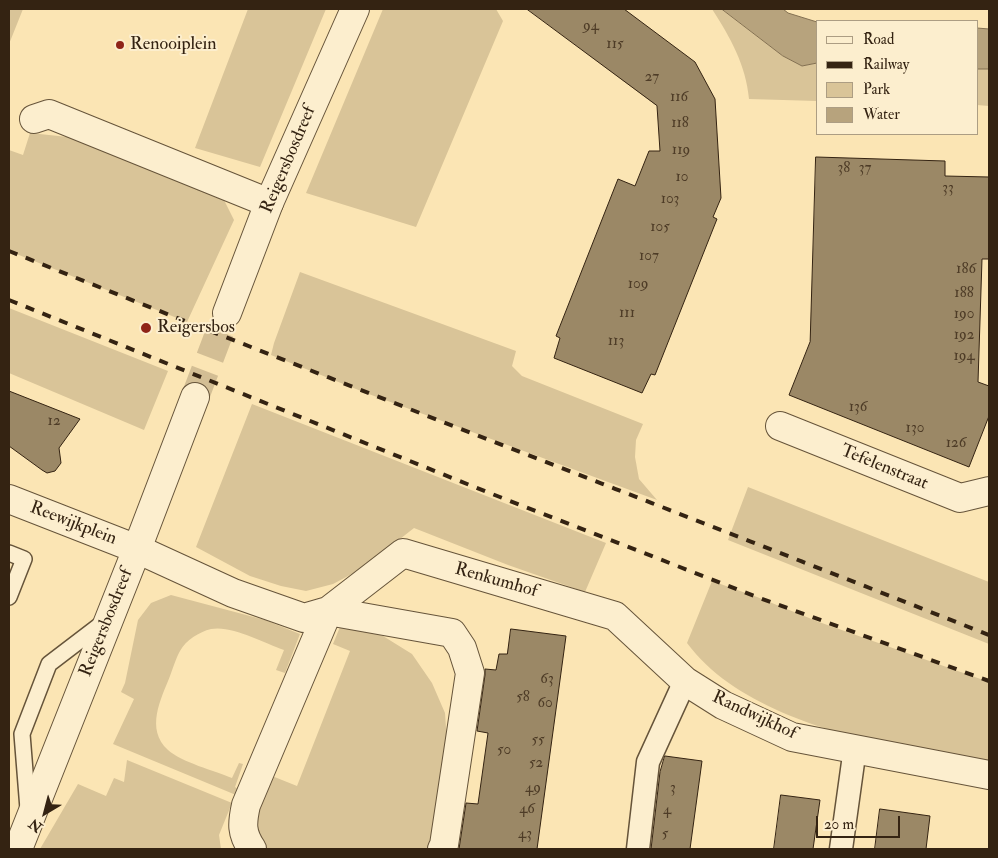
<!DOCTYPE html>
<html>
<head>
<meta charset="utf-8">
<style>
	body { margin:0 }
	#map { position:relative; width:998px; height:858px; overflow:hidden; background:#fbe5b4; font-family:"IM FELL Double Pica",serif }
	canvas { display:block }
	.frame { position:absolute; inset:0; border:10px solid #342312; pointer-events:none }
	.legend { position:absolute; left:816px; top:20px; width:162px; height:115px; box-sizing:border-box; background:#fceece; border:1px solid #ac9d83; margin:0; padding:6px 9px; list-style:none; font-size:15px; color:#342312 }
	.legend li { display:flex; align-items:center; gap:10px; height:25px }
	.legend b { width:25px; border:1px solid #ac9d83 }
	.north { position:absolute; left:20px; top:788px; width:50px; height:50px; -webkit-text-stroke:4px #fceece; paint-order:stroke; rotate:217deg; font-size:14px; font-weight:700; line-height:20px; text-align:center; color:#342312 }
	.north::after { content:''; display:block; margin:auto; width:18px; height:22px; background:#342312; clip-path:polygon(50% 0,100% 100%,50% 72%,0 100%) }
	.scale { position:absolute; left:816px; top:816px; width:84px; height:22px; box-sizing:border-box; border:2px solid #342312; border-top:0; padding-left:6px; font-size:15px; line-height:18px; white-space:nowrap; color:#342312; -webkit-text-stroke:4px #fceece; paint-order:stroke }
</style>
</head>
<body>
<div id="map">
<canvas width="998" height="858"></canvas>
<div class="frame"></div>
<ul class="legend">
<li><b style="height:6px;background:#fceece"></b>Road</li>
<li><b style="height:6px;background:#342312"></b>Railway</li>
<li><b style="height:14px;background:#d9c498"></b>Park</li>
<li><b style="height:14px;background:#b7a37d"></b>Water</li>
</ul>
<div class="north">N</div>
<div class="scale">20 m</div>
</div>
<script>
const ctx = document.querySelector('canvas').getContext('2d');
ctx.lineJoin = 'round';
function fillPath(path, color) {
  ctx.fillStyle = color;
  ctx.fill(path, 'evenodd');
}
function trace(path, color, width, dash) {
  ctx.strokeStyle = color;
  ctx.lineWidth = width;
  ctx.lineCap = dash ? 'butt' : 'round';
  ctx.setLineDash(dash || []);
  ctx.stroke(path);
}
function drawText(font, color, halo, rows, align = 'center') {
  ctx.font = font + ' "IM FELL Double Pica",serif';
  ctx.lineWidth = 4;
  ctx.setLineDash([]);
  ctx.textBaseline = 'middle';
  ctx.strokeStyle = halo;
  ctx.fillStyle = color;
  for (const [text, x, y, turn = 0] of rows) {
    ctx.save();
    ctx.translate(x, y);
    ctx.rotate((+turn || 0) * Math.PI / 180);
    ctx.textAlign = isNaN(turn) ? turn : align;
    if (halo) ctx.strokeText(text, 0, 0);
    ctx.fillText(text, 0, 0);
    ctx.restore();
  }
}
const green = new Path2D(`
	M9 9H23L9 44Z
	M248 9H326L260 167 195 148Z
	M383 9H496L503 21 416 227 306 193Z
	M712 9H722L783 56 802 66 817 63V101L749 99C746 65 730 37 712 9Z
	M977 69H989V106L977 105Z
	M30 133 87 139 219 190 234 220 187 322 9 251V150L23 155Z
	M300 272 516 351 512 366 522 376 643 424 636 440 635 457 639 479 657 500 366 393 271 355 274 343Z
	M9 308 168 371 144 430 9 373Z
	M252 404 606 543 585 592 508 565 414 528 363 568 333 584 306 591 281 586 250 576 196 547Z
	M748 487 989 582V644L728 540Z
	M712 581 757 597 819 622 989 682V762C958 754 926 754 895 747 824 731 732 704 687 643Z
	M171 595 265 620 300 634 285 673 276 670 284 650C264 643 232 625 211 629 199 632 186 640 180 651 176 658 173 668 170 676 161 699 145 729 168 750 181 762 215 771 232 778L239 763 243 764 235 787 238 789 236 795 113 744 134 699 121 692 125 683 138 620 151 603Z
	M342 622 383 636 412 654 432 683 445 713 447 743 430 849H267L262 844 253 820 267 774 297 786 350 651 333 644Z
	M127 760 232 803 219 835 221 849H40L78 784 106 796 114 778 124 782Z`);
const water = new Path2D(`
	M722 9H783L788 13 817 22V63L802 66 783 56Z
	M977 28 989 29V69H977Z`);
const building = new Path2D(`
	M527 9H624L695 62 715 99 721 198 713 217 717 219 655 375 651 374 642 393 554 358 560 338 556 336 618 179 635 186 649 151H660L657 106Z
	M816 157 945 161V176L989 177V259H982L978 382 989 386V416L969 467 789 395 810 342Z
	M9 391 80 419 59 448 61 463 55 471 47 473 42 470 9 446Z
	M511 629 566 636 537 849H459L466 803 478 804 488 733 477 731 485 675V669L496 670 499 654H507Z
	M665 756 702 761 690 849H651L660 772Z
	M781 795 820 800 813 849H774Z
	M880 809 930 816 926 849H875Z`);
const tertiaryTunnel = new Path2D(`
	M195 397 227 313`);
const service = new Path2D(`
	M9 553 24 559 9 597
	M28 809 22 734 49 664 104 622`);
const pedestrian = new Path2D(`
	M638 849 648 762 685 681
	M841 849 855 748`);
const minor = new Path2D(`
	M34 119 49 114 269 203
	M780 426 960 498 989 491
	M9 499 137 549 233 593 304 618 328 611 403 553 615 616 685 681 723 705 792 737 989 775
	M328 611 452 633 462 648 470 673 444 845 442 849
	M252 849C241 833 242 823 246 805L328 611`);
const tertiary = new Path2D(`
	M227 313 269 203 355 9
	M18 849 137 549 195 397`);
const rail = new Path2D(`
	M9 251C335 382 663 506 989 635
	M9 300 487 492 757 597 989 681`);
const markers = [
	[120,45,5,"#8f2418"],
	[146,328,6,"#8f2418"]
];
const numberNames = [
	["94",591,27],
	["115",615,45],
	["27",652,78],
	["116",679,98],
	["118",680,124],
	["119",681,151],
	["38",844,169],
	["37",865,169],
	["10",682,178],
	["33",948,189],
	["103",670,200],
	["105",660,228],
	["107",649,257],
	["186",966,270],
	["109",638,285],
	["188",964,294],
	["111",627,314],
	["190",964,315],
	["192",964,336],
	["113",616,342],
	["194",964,357],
	["136",858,408],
	["12",54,422],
	["130",915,429],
	["126",956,444],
	["63",547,680],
	["58",523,698],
	["60",545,704],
	["55",538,741],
	["50",504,751],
	["52",536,764],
	["49",533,789],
	["3",673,789],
	["46",527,810],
	["4",667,811],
	["43",525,835],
	["5",665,835]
];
const poiNames = [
	["Renooiplein",130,45],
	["Reigersbos",157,328]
];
const streetNames = [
	["Reigersbosdreef",289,160,-67],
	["Tefelenstraat",884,468,22],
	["Reewijkplein",73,524,21],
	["Renkumhof",496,581,16],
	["Reigersbosdreef",107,623,-68],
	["Randwijkhof",754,716,25]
];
fillPath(green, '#d9c498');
fillPath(water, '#b7a37d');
trace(water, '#837052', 1);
fillPath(building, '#9b8866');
trace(building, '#342312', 1);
trace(tertiaryTunnel, '#d3be94', 28, [28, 14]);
trace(service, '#66543a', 18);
trace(pedestrian, '#66543a', 25);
trace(minor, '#66543a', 30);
trace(tertiary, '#66543a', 30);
trace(service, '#fceece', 15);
trace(pedestrian, '#fceece', 22);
trace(minor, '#fceece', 28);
trace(tertiary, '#fceece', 28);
trace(rail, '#342312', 4, [9, 9]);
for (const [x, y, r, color] of markers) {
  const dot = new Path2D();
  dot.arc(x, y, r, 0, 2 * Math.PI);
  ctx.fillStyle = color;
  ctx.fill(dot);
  trace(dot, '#fceece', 2);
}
drawText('15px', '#4e3c27', null, numberNames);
drawText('18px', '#342312', '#fceece', poiNames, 'left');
drawText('18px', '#342312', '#fceece', streetNames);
</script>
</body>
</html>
